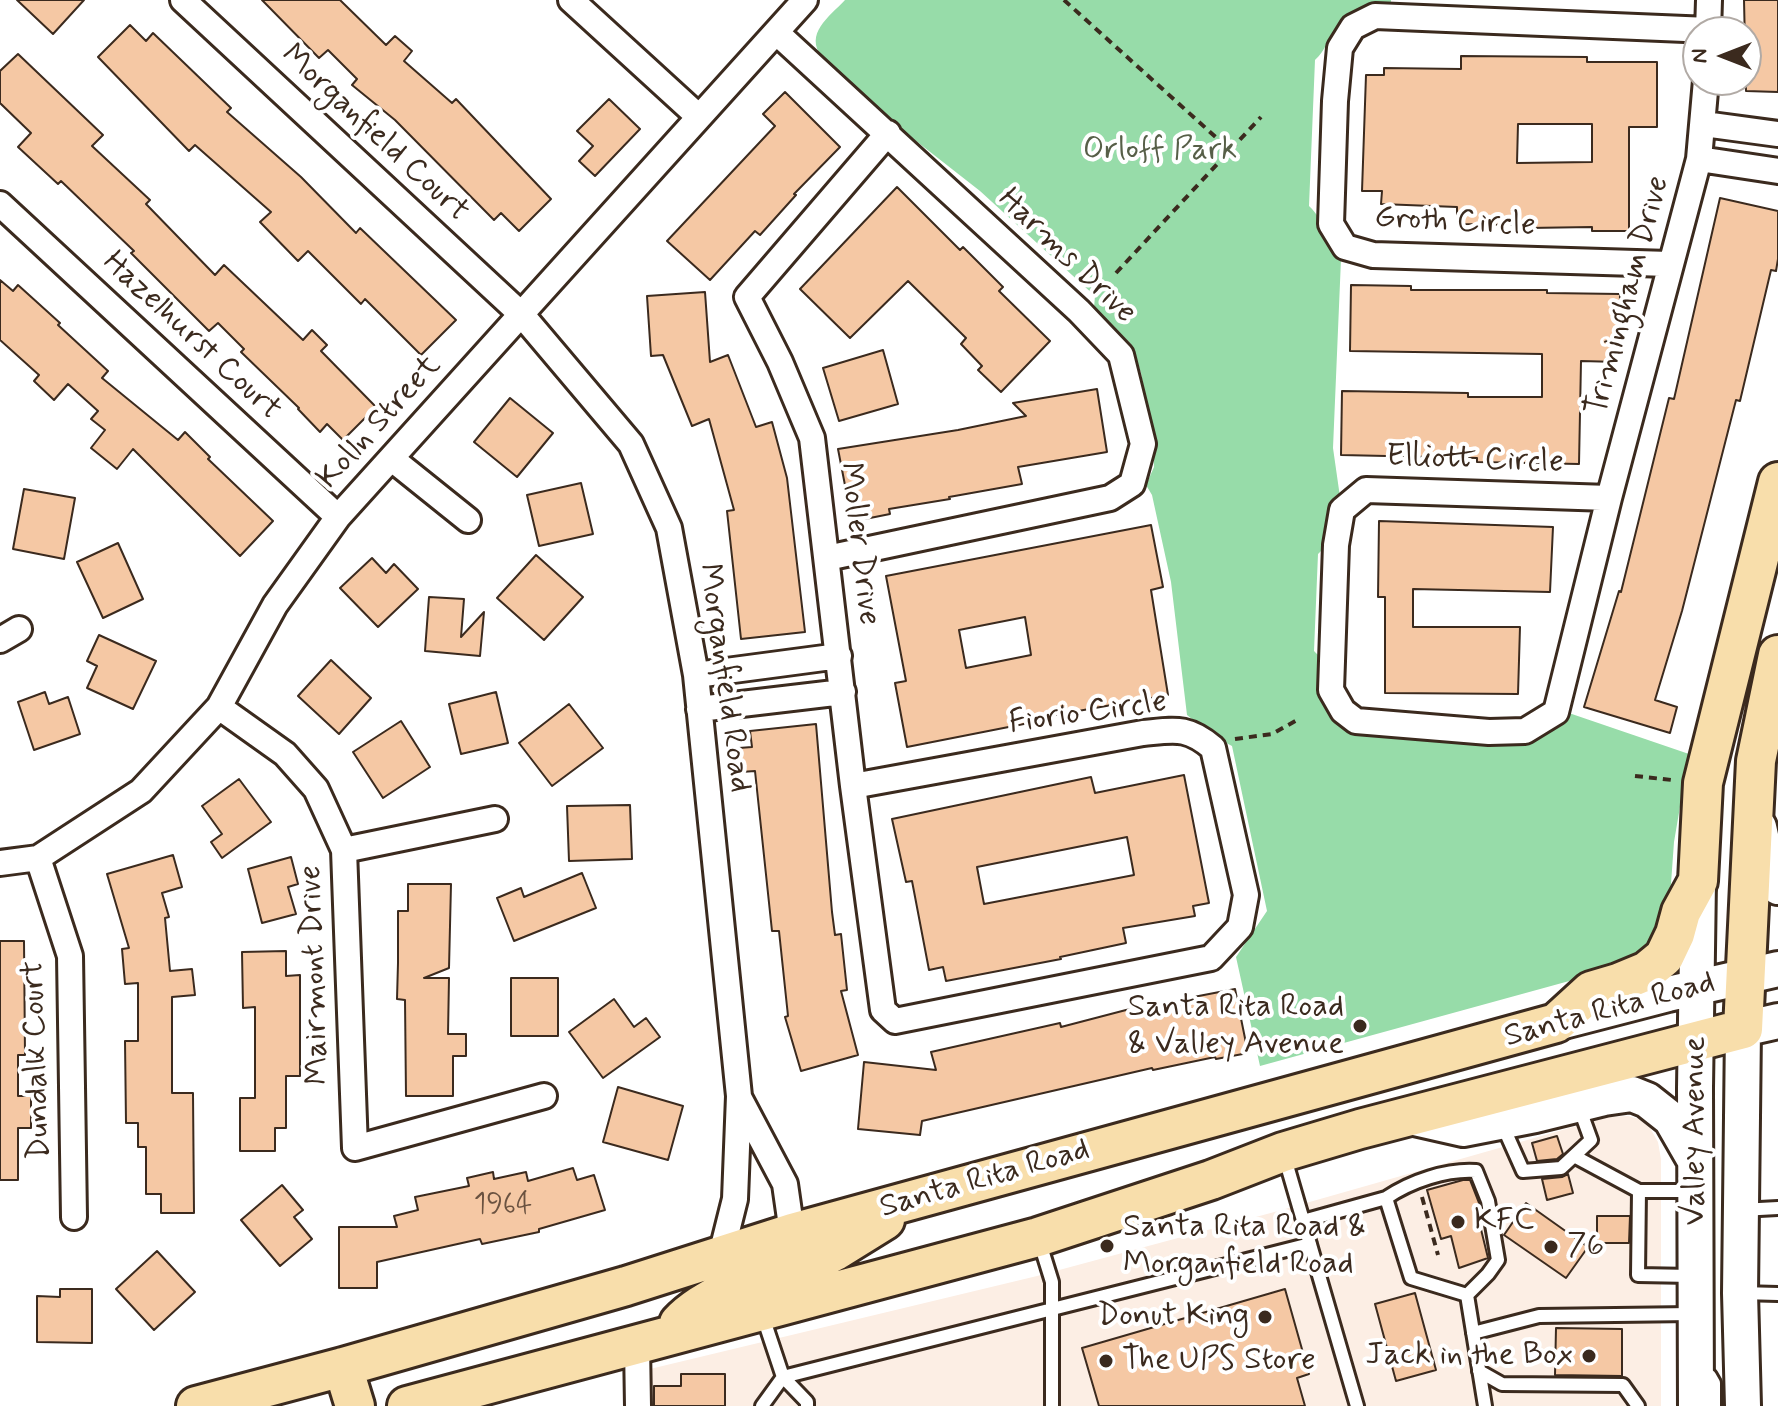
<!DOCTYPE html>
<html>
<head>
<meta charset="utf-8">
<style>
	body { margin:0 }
	#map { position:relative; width:1778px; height:1406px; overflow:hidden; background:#fff; font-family:Mynerve,sans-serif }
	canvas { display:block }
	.north { position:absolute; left:1682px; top:16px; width:80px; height:80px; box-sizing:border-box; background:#fff; border:2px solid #b1aaa5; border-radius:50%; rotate:270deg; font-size:22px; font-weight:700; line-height:32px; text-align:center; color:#3b2a1e }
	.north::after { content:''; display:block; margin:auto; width:28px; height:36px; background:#3b2a1e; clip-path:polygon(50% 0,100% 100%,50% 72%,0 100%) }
</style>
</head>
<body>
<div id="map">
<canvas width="1778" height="1406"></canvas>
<div class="north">N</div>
</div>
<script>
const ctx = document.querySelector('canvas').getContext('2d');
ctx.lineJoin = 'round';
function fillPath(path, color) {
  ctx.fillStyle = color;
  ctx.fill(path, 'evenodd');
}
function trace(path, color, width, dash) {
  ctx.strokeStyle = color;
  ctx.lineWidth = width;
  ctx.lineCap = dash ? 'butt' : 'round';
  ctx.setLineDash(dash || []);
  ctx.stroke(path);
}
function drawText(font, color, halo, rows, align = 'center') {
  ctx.font = font + ' Mynerve,sans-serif';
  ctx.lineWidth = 8;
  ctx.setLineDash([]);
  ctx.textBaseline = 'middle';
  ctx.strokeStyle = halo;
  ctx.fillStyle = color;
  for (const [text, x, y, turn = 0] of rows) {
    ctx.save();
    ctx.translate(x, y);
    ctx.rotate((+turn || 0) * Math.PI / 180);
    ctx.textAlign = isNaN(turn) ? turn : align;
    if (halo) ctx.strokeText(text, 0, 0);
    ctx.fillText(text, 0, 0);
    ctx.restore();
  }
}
const built = new Path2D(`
	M1628 1116 1639 1119 1650 1128 1658 1142 1661 1159V1406H650V1369L1037 1276 1278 1211 1608 1117Z`);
const green = new Path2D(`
	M845 0H1391V4C1369 5 1349 10 1335 29 1327 40 1326 50 1315 60L1309 206C1325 220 1326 243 1341 259L1333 448 1340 497 1327 545 1318 554 1314 651 1323 660 1346 728 1366 735 1522 740 1566 712 1689 754 1674 842 1668 925 1642 961 1260 1066 1236 957 1267 911 1232 746C1215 738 1202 727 1187 715L1171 582 1152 495 1146 485 1154 467 1153 441 1141 373 1131 344 1094 308 1095 296 980 191 888 119 822 57C804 34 829 17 845 0Z`);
const building = new Path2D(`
	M17 0H84L53 34Z
	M262 0H340L386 45 395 36 412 51 404 61 452 103 456 99 551 199 519 231 501 213 494 220 395 120 352 85 357 79 328 50 319 58Z
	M1744 0H1778V92L1746 91Z
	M130 25 146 41 153 33 231 108 227 112 301 177 356 233 360 228 456 320 421 355 365 299 361 304 308 251 298 261 260 222 271 212 195 145 189 151 98 57Z
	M18 54 103 135 92 146 150 200 146 204 215 275 224 265 303 340 312 330 327 345 321 351 376 407 343 440 327 424 320 432 298 409 299 408 241 352 244 349 218 323 209 331 131 253 134 251 61 181 58 184 18 147 31 133 0 103V71Z
	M1461 56 1587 57V62H1657V127H1629V231H1592V227L1528 228V225L1457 224V207L1381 204 1382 191H1362L1366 75H1384V68L1461 69ZM1518 124H1592V162L1517 163Z
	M785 92 840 147 794 194 796 195 760 235 755 231 710 280 667 241 775 126 763 114Z
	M609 99 640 129 595 176 579 161 593 146 577 131Z
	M897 187 960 250 963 247 1003 287 999 291 1050 341 1001 392 978 370 982 366 961 344 966 338 908 281 850 338 800 289Z
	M1720 198 1778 211V259L1776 271 1771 270 1740 401 1736 400 1682 611 1655 700 1677 707 1670 733 1584 707 1619 591 1621 592 1669 398 1674 399Z
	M0 280 13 291 18 285 60 323 58 325 108 371 102 378 178 440 185 432 210 457 208 459 273 521 240 556 133 449 117 469 91 448 105 430 91 419 98 411 68 384 54 400 34 381 39 375 0 340Z
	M1351 285 1411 286V290H1547V293L1620 294 1619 362 1581 361 1579 464 1477 462V458L1341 455 1342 391 1468 393V397H1542V354L1350 351Z
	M705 292 710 362 728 355 756 427 772 422 787 478 805 632 741 639 727 511 734 510 709 419 692 426 663 355 651 356 647 296Z
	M883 350 898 404 839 421 823 368Z
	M1097 389 1107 452 1018 467 1022 484 949 497 950 499 889 509 890 514 865 519 862 504 849 506 838 449 958 430 1026 416 1013 403Z
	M510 398 553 433 517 477 474 442Z
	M581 483 593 534 539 546 527 495Z
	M24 489 75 498 64 559 13 549Z
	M1379 521 1553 527 1550 592 1413 589V627H1520L1518 694 1385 693V597H1378Z
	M1151 525 1163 587 1151 590 1168 695 1033 719 1034 722 907 747 895 683 906 681 886 576ZM1025 617 1031 655 966 668 959 630Z
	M118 543 143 599 103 618 77 562Z
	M536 555 583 597 544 640 497 598Z
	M372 558 386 573 394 564 418 589 378 627 340 588Z
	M429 597 464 599 461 637 484 612 480 656 425 651Z
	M99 635 156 661 133 709 87 688 97 666 87 661Z
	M331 660 371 698 339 734 298 696Z
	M45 692 49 704 68 697 80 734 34 750 18 702Z
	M496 692 508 743 461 754 449 704Z
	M569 704 603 748 552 786 519 743Z
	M401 721 430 767 383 798 353 752Z
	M816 724 832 912 835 935 841 934 847 990 841 991 858 1055 801 1071 785 1017 788 1016 779 931H772L755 771 741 772 739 748 752 747 750 731Z
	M1184 775 1209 903 1193 906 1195 916 1123 928 1126 943 1060 957 1061 959 946 981 943 967 929 970 912 881 906 882 892 819 1091 777 1095 793ZM1127 837 1134 875 984 904 977 867Z
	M239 779 271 822 222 858 211 842 222 834 202 806Z
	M630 805 632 859 569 861 567 806Z
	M173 855 182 887 162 893 169 917 165 918 170 971 192 969 195 995 172 997V1093H193L194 1213H161V1194H146V1147H138V1123H126L125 1041H138V983L125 984 122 949 129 948 107 874Z
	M291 857 298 884 288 887 296 914 262 923 248 869Z
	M582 873 596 908 514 941 497 898 521 888 524 897Z
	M408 884H451L449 968 424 978H449L448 1034H466V1056H453V1096H406L405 1000 397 999 398 963V911H408Z
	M0 941H24L25 1055H18V1096H31V1128H18V1180H0Z
	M286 951V976L300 975V1076H286V1128H275V1151H240V1098H255V1007L243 1008 242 952Z
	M511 978H558V1036H511Z
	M1235 989 1248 1053 1216 1059 1215 1057 1153 1070 1152 1068 922 1121 920 1135 858 1129 864 1062 936 1070 931 1052 1060 1023 1061 1027 1126 1010Z
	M614 999 634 1027 646 1018 660 1037 603 1078 569 1032Z
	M618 1087 683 1106 668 1160 603 1142Z
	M1557 1136 1563 1154 1557 1159 1537 1161 1532 1143Z
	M573 1168 577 1180 594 1175 605 1210 539 1229V1232L482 1244 480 1239 377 1262V1288H339V1227H397L394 1216 418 1210 415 1197 469 1186 467 1178 493 1172 494 1179 526 1172 528 1181Z
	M1568 1174 1573 1193 1547 1200 1542 1179 1562 1177Z
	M1463 1180H1470L1479 1203 1482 1220 1478 1217 1488 1258 1459 1268 1451 1236 1441 1239 1427 1190Z
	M282 1185 303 1210 294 1217 312 1239 280 1266 241 1220Z
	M1526 1203 1588 1247 1566 1278 1504 1235Z
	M1597 1216H1630L1629 1243H1597Z
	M157 1251 195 1292 154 1330 116 1289Z
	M60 1289H92V1343L37 1342V1296L60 1297Z
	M1285 1289 1309 1374 1297 1378 1305 1406H1099L1082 1348Z
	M1415 1293 1436 1370 1396 1381 1375 1304Z
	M1556 1328 1622 1329V1376L1555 1375Z
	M681 1374H725V1406H654V1386H681Z`);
const path = new Path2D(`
	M1064 0 1230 150
	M1116 273 1261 117
	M1235 739 1272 734 1299 719
	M1635 776 1672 780
	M1422 1197 1438 1255`);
const lane = new Path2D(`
	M1502 1124 1523 1171 1561 1168 1591 1140 1579 1107
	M1284 1155 1357 1406
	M1574 1156 1639 1191 1638 1275 1692 1276
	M1639 1191H1692
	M1386 1198C1411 1181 1447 1169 1476 1171L1488 1201 1498 1260 1488 1274 1467 1295
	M1741 1210 1778 1208
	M1303 1221 1386 1198 1411 1278 1467 1295 1485 1406
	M1039 1240 1052 1282V1406
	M1741 1293 1778 1294
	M762 1314 783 1377 807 1402V1406
	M1473 1333 1539 1316 1692 1314
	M1479 1371 1502 1384 1623 1385 1638 1406
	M1703 1376H1710L1714 1383V1406
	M762 1406 783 1377 1310 1244`);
const street = new Path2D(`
	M183 0 522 315 631 444 669 528 696 675 739 1096 735 1199 721 1255
	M571 0 699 117
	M1708 32 1709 0
	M777 33 1079 311 1121 355 1143 444 1132 484 1110 498 827 558
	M1704 124 1778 134
	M1699 159 1778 171
	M0 204 338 517
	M1669 264 1373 255 1345 247 1331 224 1335 101 1340 48 1353 27 1375 16 1709 30
	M392 459 468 520
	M1609 498 1366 490 1342 510 1336 545 1331 690 1343 711 1356 721 1489 732 1525 731 1556 712 1609 498 1699 159 1706 80
	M0 640 19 629
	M696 675 839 656
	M219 707 285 754 316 789 344 850 355 1148 544 1096
	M699 709 843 692
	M853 786 1143 733C1175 730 1187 726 1213 748L1246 895 1240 927 1211 958 895 1021 883 1010 853 786 812 438 780 362 747 297 888 133
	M344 850 495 819
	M38 858 70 956 74 1217
	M0 863 38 858 141 791 219 707 275 605 338 517 805 0
	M740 1099 785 1184 792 1233
	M637 1345 638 1406`);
const secondary = new Path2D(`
	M1759 827 1768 867 1778 887
	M1556 1023 1668 994 1778 969
	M1410 1117 1463 1129 1535 1115 1604 1098 1632 1094 1647 1100 1671 1119 1694 1159
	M1696 1406 1695 1088 1698 881
	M1743 1406 1740 1293 1743 1029 1778 1021`);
const primary = new Path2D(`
	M761 1311 794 1272 835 1251 885 1220
	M679 1323C702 1298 739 1288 765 1265 774 1256 782 1245 790 1235
	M343 1367 355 1406
	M196 1406 343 1367 626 1286 792 1233 1556 1023 1591 991 1618 983 1647 971 1664 957 1675 934 1681 912 1698 881 1703 783 1778 482
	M407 1406 1038 1237 1211 1180 1283 1152 1360 1129 1743 1029 1756 761 1778 655`);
const markers = [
	[1360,1026,8,"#3b2a1e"],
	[1458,1222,8,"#3b2a1e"],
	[1107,1246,8,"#3b2a1e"],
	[1551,1247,8,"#3b2a1e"],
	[1265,1317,8,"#3b2a1e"],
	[1589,1356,8,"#3b2a1e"],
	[1106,1361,8,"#3b2a1e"]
];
const numberNames = [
	["1964",503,1206]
];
const streetNames = [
	["Morganfield Court",374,134,43],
	["Groth Circle",1455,223,3],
	["Harms Drive",1066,257,44],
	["Trimingham Drive",1629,296,-75],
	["Hazelhurst Court",191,337,43],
	["Kolln Street",380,423,-48],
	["Elliott Circle",1475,461,2],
	["Moller Drive",858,544,83],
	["Morganfield Road",723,678,82],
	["Fiorio Circle",1088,714,-8],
	["Mairmont Drive",316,975,-92],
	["Santa Rita Road",1610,1011,-15],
	["Dundalk Court",38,1060,-92],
	["Valley Avenue",1696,1131,-90],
	["Santa Rita Road",985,1180,-16]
];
const parkNames = [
	["Orloff Park",1160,151]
];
const poiNames = [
	["Santa Rita Road",1344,1008,"right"],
	["& Valley Avenue",1344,1045,"right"],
	["KFC",1474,1222],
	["Santa Rita Road &",1123,1228],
	["Morganfield Road",1123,1265],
	["76",1567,1247],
	["Donut King",1249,1317,"right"],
	["Jack in the Box",1573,1356,"right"],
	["The UPS Store",1122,1361]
];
fillPath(built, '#fceee4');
fillPath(green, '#97dca9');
fillPath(building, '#f5c8a4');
trace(building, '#3b2a1e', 2);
trace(lane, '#3b2a1e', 18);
trace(street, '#3b2a1e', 30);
trace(secondary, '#3b2a1e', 40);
trace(primary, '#3b2a1e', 44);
trace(path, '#3b2a1e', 4, [8, 6]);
trace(lane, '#fff', 12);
trace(street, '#fff', 24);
trace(secondary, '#fff', 34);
trace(primary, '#f8deab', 38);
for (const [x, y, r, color] of markers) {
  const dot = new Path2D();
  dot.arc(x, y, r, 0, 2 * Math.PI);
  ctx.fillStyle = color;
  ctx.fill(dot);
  trace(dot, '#fff', 3);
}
drawText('28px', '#6a5240', null, numberNames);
drawText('32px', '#3b2a1e', '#fff', streetNames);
drawText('32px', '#575f48', '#fff', parkNames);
drawText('32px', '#3b2a1e', '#fff', poiNames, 'left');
</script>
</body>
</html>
